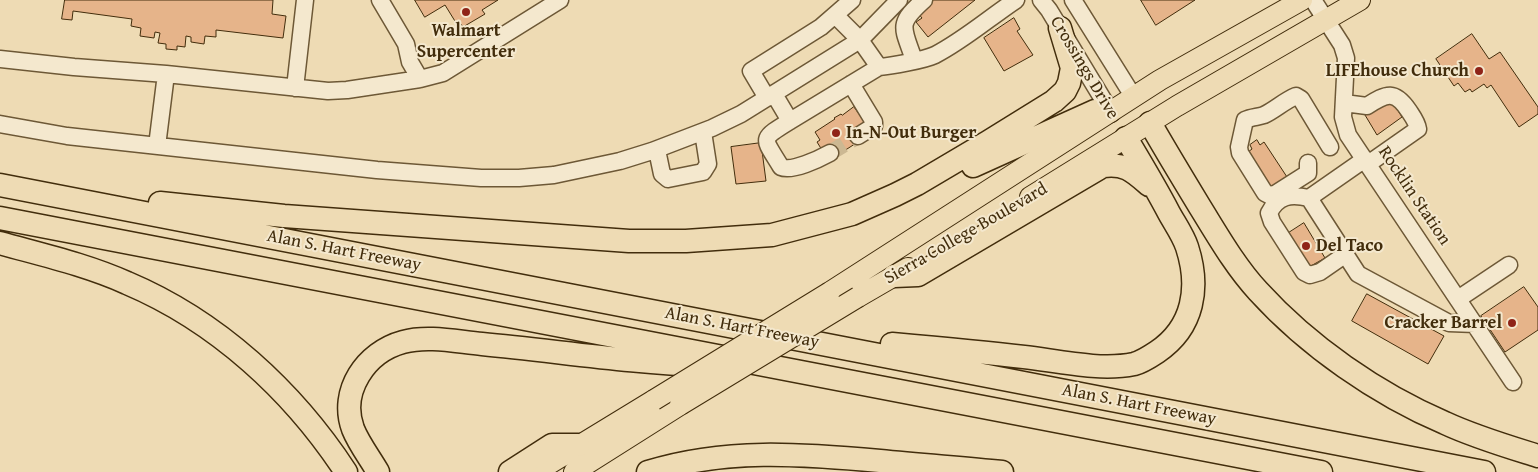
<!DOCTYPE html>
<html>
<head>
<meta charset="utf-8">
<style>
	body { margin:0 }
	canvas { display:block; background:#eedbb4 }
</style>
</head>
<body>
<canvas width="1538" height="472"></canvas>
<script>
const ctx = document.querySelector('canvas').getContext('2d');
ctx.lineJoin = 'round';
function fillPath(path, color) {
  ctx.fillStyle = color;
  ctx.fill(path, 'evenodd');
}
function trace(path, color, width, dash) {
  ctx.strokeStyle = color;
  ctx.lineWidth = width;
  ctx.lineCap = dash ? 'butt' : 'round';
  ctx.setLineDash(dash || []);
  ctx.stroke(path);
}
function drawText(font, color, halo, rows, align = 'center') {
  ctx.font = font + ' "Gentium Book Plus",serif';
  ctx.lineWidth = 4;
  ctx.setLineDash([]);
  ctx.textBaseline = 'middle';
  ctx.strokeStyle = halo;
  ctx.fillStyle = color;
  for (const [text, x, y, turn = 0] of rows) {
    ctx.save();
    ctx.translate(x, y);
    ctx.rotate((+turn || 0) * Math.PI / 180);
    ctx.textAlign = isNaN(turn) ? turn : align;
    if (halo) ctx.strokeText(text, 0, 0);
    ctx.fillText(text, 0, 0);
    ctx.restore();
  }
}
const building = new Path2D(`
	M65 0H273L272 14 286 16 283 38 216 30V37L205 36 204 44 191 42V37L186 36 185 47 177 46V50L166 49V44L158 43 160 33 155 32 154 38 140 36 141 28 131 26 132 19 73 11 72 20 62 19Z
	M415 0H498L482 10 485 14 463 27 461 24 458 26 445 5 425 17Z
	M933 0H975L928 37 916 22 922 18 917 12Z
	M1141 0H1195L1156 25Z
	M1014 18 1020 29 1017 31 1033 55 1004 71 984 38Z
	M1472 34 1489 59 1500 52 1538 107V114L1519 127 1491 85 1487 88 1484 84 1472 92 1470 89 1465 92 1458 83 1454 86 1436 59Z
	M1390 98 1402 117 1377 135 1365 115Z
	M854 107 867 125 861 140 833 158 822 150 817 142 820 140 815 132 835 119 834 118 841 114 842 115Z
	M1257 140 1260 145 1264 142 1287 177 1283 179 1286 183 1270 192 1248 152 1252 149 1250 145Z
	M761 143 766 181 736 184 731 147Z
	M1304 223 1325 258 1309 267 1287 234Z
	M1524 287 1538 307V330L1505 352 1481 316Z
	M1367 294 1444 336 1428 364 1352 321Z`);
const minorTunnel = new Path2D(`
	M830 153 858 136`);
const minor = new Path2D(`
	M380 0 406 44 410 62 420 79
	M1041 0 1049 10 1110 111
	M1073 0 1133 96
	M1313 0 1342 45 1346 58 1343 117 1348 135 1513 382
	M835 15 860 40 879 67C892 66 924 60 935 55 964 40 989 18 1016 0
	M0 59 74 67 166 74
	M914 60C903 27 896 25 924 0
	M851 84 874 122V126L858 136
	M295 88 305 0
	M774 94 790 121 879 67
	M767 98 751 71 821 27 852 0
	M1344 103 1367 106C1387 93 1395 90 1409 111 1413 117 1417 122 1418 129L1368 164
	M790 121C759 140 763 137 781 167 792 172 819 159 830 153
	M0 124 67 136 377 170 481 178H519L554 175 620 161 652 151 712 128 741 114 860 40 899 0
	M157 146 166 74 328 91 347 90 420 79 443 73 560 0
	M657 150 662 174 668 179 703 172 708 164 703 132
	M1365 159 1309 198 1358 274 1449 323 1475 324
	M1308 163V173L1275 194 1269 195 1265 193 1240 153 1239 147 1245 120C1251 117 1258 117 1264 115 1275 110 1284 101 1296 96L1301 99 1330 147
	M1309 198C1291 194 1278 195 1269 213L1272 222 1304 272 1310 275 1320 272 1346 254
	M1458 299 1509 265`);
const major = new Path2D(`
	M1030 197 1177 106 1360 0
	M830 292 1160 80 1302 0
	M858 297 908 268
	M536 472 654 400
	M574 472 680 405`);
const highway = new Path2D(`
	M1150 123C1166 151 1183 179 1200 207 1218 236 1235 266 1258 291 1308 346 1377 394 1445 423 1475 437 1506 446 1538 456
	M973 166 1095 111H1110
	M0 185 1484 472
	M160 203 284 216 629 241H686L772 235 852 214 895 195 917 184 988 142 1054 101 1065 91 1069 83 1072 68 1060 28
	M0 218 1321 472
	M0 243C43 255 87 265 127 283 217 321 293 391 346 472
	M894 276 918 275 1103 166C1125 163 1133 171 1149 185
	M892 344C936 348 980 352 1024 357 1058 361 1100 371 1134 364 1142 362 1151 356 1157 352 1194 327 1200 287 1187 247 1183 235 1175 224 1169 213 1156 188 1141 163 1126 138
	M378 472C370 458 359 444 353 429 339 391 366 352 403 342 428 335 458 342 482 344 557 351 631 363 705 365
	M510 472 552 445H578
	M648 472C725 448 801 454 880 461 920 465 961 468 1002 472`);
const majorBridge = new Path2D(`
	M654 400 830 292
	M680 405 858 297`);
const markers = [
	[466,12,5,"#8f2418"],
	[1479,71,5,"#8f2418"],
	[836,133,5,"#8f2418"],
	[1306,246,5,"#8f2418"],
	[1512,323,5,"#8f2418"]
];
const poiNames = [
	["Walmart",466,31,"center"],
	["Supercenter",466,52,"center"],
	["LIFEhouse Church",1469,71],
	["In-N-Out Burger",846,133,"left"],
	["Del Taco",1316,246,"left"],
	["Cracker Barrel",1502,323]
];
const streetNames = [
	["Crossings Drive",1084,68,59],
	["Rocklin Station",1414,196,56],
	["Sierra College Boulevard",966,234,-30],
	["Alan S. Hart Freeway",344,251,11],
	["Alan S. Hart Freeway",742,328,11],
	["Alan S. Hart Freeway",1139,405,11]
];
fillPath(building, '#e6b48a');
trace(building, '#422d0c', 1);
trace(minorTunnel, '#ccb892', 16, [16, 8]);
trace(minor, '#6d5836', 19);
trace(major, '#422d0c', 22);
trace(highway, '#422d0c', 25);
trace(minor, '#f4e8ce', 16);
trace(major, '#eedbb4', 20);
trace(highway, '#eedbb4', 22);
trace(majorBridge, '#422d0c', 22, []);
trace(majorBridge, '#eedbb4', 20);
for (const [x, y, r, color] of markers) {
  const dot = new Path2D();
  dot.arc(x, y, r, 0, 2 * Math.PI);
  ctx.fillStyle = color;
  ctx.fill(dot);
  trace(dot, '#f4e8ce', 2);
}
drawText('bold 18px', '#422d0c', '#f4e8ce', poiNames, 'right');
drawText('18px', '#422d0c', '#f4e8ce', streetNames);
</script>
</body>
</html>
